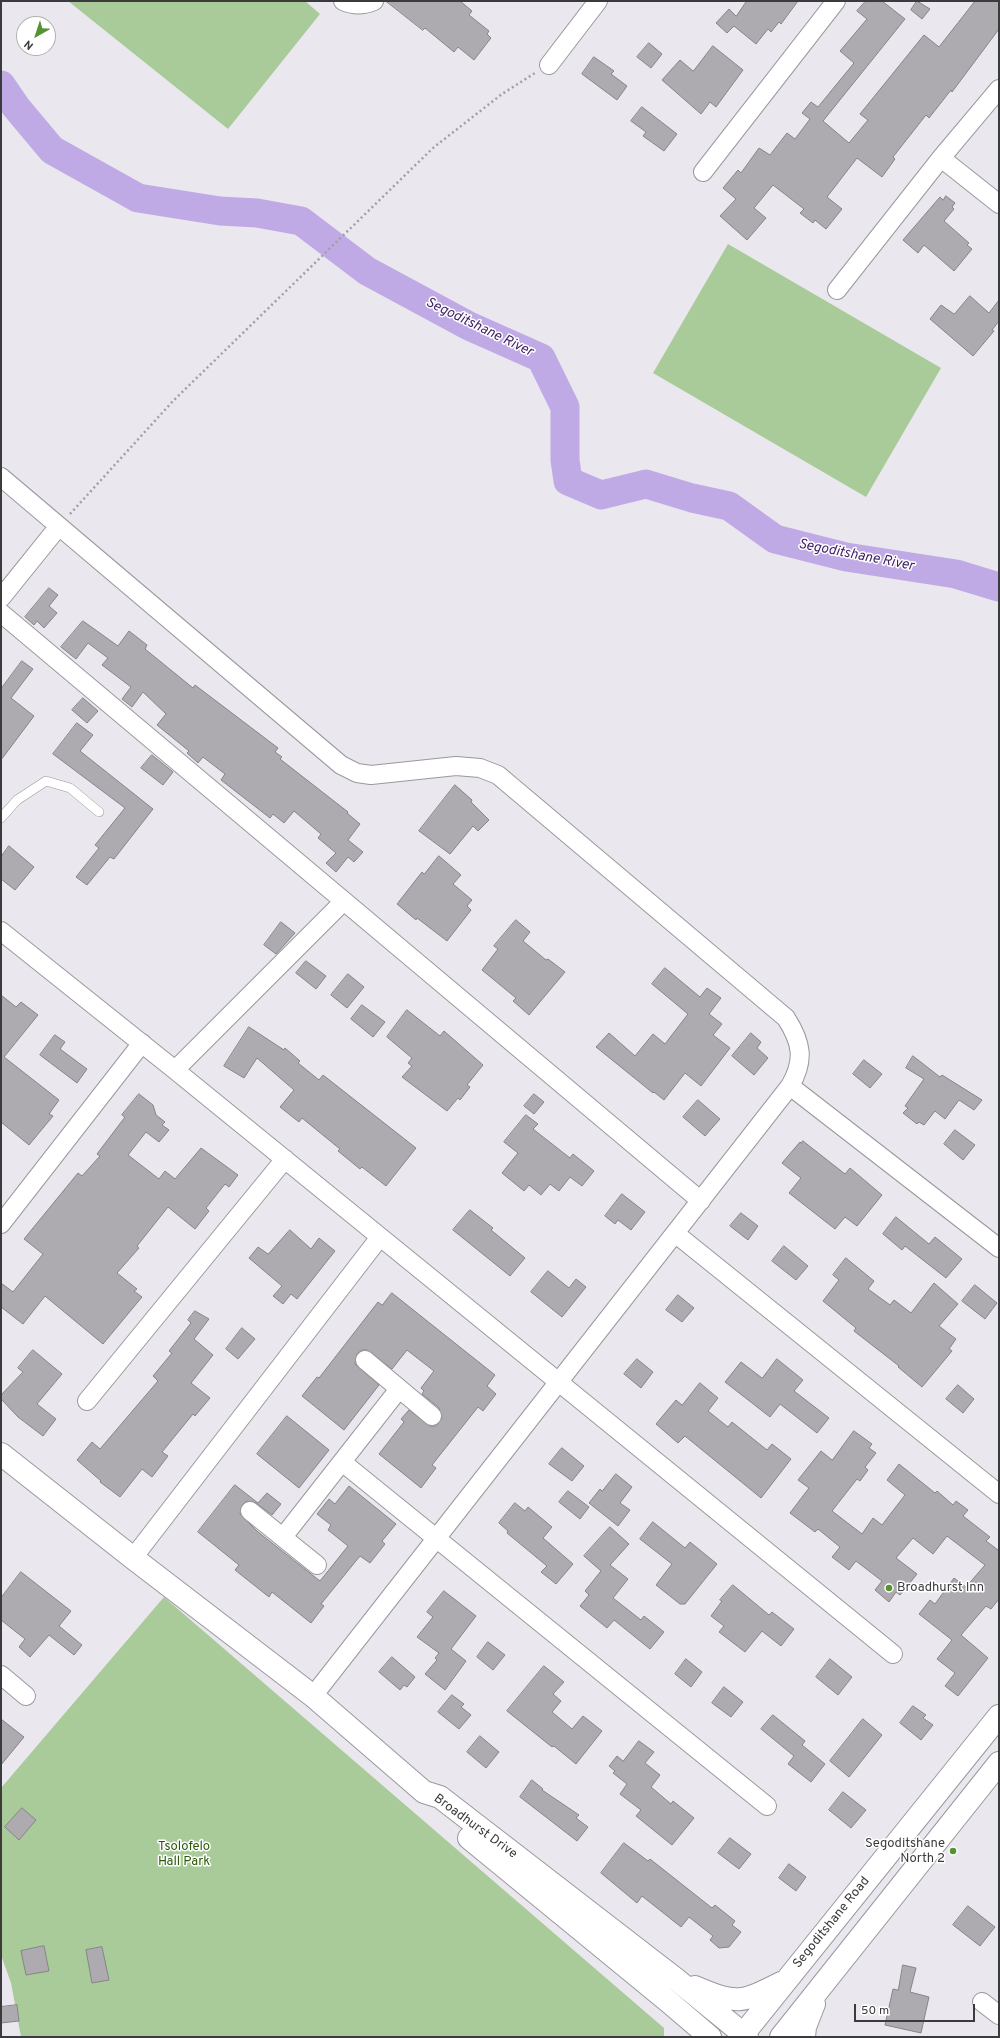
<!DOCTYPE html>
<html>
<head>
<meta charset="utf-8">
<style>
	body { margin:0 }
	#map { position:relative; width:1000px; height:2038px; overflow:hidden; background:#eae8ee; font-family:Overpass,sans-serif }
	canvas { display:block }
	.frame { position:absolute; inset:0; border:2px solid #3b3b3d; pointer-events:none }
	.north { position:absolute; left:16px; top:16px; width:40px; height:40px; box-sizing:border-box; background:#fff; border:1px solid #b1b1b1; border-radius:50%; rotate:219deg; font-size:11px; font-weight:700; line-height:16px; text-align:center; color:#3b3b3d }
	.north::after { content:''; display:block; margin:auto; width:14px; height:18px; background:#559232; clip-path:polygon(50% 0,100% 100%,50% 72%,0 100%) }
	.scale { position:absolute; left:854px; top:2004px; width:121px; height:18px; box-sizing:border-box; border:2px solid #3b3b3d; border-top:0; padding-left:5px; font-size:12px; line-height:14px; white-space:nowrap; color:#3b3b3d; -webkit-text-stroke:3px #fff; paint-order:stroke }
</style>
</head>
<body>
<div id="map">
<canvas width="1000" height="2038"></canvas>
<div class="frame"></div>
<div class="north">N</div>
<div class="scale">50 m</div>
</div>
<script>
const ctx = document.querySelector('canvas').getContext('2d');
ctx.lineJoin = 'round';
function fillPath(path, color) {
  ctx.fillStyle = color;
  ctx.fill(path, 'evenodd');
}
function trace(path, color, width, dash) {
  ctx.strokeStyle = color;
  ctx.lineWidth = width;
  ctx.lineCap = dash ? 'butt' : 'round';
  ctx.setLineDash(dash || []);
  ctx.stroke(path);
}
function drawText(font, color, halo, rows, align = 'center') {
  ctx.font = font + ' Overpass,sans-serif';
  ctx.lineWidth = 3;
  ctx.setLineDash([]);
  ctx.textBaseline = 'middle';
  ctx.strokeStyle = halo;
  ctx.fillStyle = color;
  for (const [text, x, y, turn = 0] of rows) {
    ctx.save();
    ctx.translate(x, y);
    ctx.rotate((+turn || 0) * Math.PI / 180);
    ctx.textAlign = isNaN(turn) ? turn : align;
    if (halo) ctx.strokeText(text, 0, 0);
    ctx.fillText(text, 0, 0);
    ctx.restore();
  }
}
const green = new Path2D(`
	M68 1H305L320 14 228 129Z
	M728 244 941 368 866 497 653 373Z
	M164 1597 664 2028V2037H21L11 1983 1 1955V1788Z`);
const river = new Path2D(`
	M1 85 16 107 52 150 138 198 220 211 257 213 301 221 367 271 469 326 541 358 565 407V460L568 481 601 495 646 484 692 498 729 506 775 539 846 557 956 574 999 587`);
const building = new Path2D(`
	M386 1H460L472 11 469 15 489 31 487 34 491 38 474 60 458 47 454 52 425 28 423 30Z
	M747 1H798L781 24 779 22 771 32 768 29 756 44 734 26 727 33 716 23 729 9 736 16Z
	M866 1H882L905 19 823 121 849 143 868 120 860 114 924 35 939 47 975 1H999V29L952 92 951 90 929 118 926 115 893 157 895 159 882 177 857 158 827 197 842 209 826 229 815 220 813 223 800 213 804 209 773 185 754 208 766 218 747 240 720 216 736 199 723 188 738 170 741 173 759 148 770 155 787 133 795 139 810 119 802 113 811 102 818 107 854 63 840 51 867 19 857 11Z
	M917 1 930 9 922 19 911 10Z
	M649 43 662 54 651 68 637 57Z
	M713 46 743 70 716 107 710 102 701 114 662 80 680 60 693 71Z
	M594 57 614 71 611 74 627 86 617 100 582 74Z
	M642 107 677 134 664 151 643 136 646 132 631 121Z
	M946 196 955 203 952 207 954 209 944 221 969 243 967 245 972 249 954 271 924 245 918 253 903 240 940 197 943 200Z
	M970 296 989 313 999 300V321L992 330 994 331 973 356 930 319 941 305 954 314Z
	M49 588 58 595 49 606 57 613 44 628 37 621 34 625 25 617Z
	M83 621 118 646 129 631 147 645 145 649 193 688 195 685 278 748 275 752 282 757 280 759 348 812 347 813 360 824 348 840 363 852 354 862 348 857 336 872 326 863 336 853 318 838 321 834 294 811 284 823 273 814 270 818 221 780 225 774 203 757 198 763 187 753 189 751 157 725 166 714 143 692 132 707 122 699 131 687 102 665 108 658 88 643 76 659 61 647Z
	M22 661 33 669 11 698 34 716 1 760V689Z
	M83 698 98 711 87 723 72 710Z
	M77 723 93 735 80 751 153 809 114 859 110 857 87 885 76 877 99 848 95 845 125 808 53 754Z
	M152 755 173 772 163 785 141 768Z
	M455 785 472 800 471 802 489 820 478 831 473 826 450 854 419 831Z
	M9 846 34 867 15 890 1 879V857Z
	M439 856 461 875 453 884 472 900 467 906 471 910 447 941 417 918 416 920 397 904 422 872 424 874Z
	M516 920 530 932 523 941 546 960 548 959 565 972 529 1015 513 1001 516 998 482 970 498 949 494 946Z
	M281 922 295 933 276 954 264 945Z
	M306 961 326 976 316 989 296 973Z
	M665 968 700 997 707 988 721 998 709 1014 722 1024 713 1035 730 1048 701 1086 685 1073 664 1100 654 1092 653 1093 596 1047 609 1033 635 1056 653 1034 665 1044 688 1014 652 984Z
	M348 974 364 987 347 1008 331 995Z
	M1 995 16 1007 21 1002 38 1015 4 1057 59 1100 49 1114 53 1116 29 1145 1 1122Z
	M362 1005 385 1022 373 1037 351 1019Z
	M407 1010 440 1036 444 1031 483 1065 467 1085 470 1087 460 1100 458 1098 447 1111 402 1077 412 1066 408 1063 412 1058 387 1037Z
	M249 1027 284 1050 285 1048 300 1061 298 1063 319 1080 323 1075 416 1148 386 1186 362 1167 360 1169 338 1151 340 1149 302 1118 299 1122 280 1107 294 1090 257 1058 244 1078 224 1066Z
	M751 1033 761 1042 757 1048 768 1058 754 1075 732 1056Z
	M55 1035 65 1042 60 1049 87 1069 77 1083 40 1055Z
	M913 1056 940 1077 942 1075 982 1100 974 1110 959 1100 945 1119 935 1111 924 1125 919 1122 917 1124 903 1113 908 1108 905 1106 924 1079 906 1068Z
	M864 1060 882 1074 870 1088 853 1074Z
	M139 1094 153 1105 156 1115 165 1122 162 1125 169 1130 159 1142 146 1132 128 1155 159 1179 165 1171 175 1179 201 1148 238 1175 229 1187 225 1184 206 1208 209 1211 195 1229 168 1207 137 1246 139 1248 117 1273 137 1289 134 1291 142 1297 103 1344 45 1296 23 1324 1 1307V1283L13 1292 43 1254 24 1239 78 1173 82 1176 100 1156 97 1154 125 1117 122 1115Z
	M534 1094 544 1102 534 1114 524 1106Z
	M698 1100 720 1119 705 1136 683 1117Z
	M526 1115 538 1124 533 1129 570 1158 573 1154 594 1171 582 1186 570 1177 559 1191 550 1184 541 1195 529 1185 524 1191 502 1173 518 1153 504 1142Z
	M955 1130 975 1145 963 1160 944 1144Z
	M803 1141 845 1174 850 1168 882 1195 857 1226 845 1217 835 1229 789 1193 801 1178 782 1163 800 1142 801 1143Z
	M622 1194 645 1212 631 1230 618 1220 615 1224 605 1216Z
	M470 1210 493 1228 491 1230 525 1258 510 1276 453 1230Z
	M741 1213 758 1226 748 1240 730 1226Z
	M896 1217 929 1244 935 1237 962 1259 946 1278 905 1246 902 1250 883 1234Z
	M290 1230 311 1249 319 1238 335 1251 297 1299 291 1294 283 1304 273 1296 282 1286 249 1258 258 1247 268 1254Z
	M784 1246 808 1266 796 1280 772 1261Z
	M846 1258 874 1281 868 1289 890 1305 894 1300 911 1313 934 1283 958 1304 939 1326 956 1339 949 1349 952 1351 922 1387 898 1367 899 1366 854 1331 856 1328 823 1301 839 1280 833 1275Z
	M548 1271 569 1288 576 1279 586 1287 562 1317 531 1292Z
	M975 1285 997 1303 985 1319 962 1301Z
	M392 1293 495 1375 487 1386 496 1394 483 1411 478 1407 432 1465 436 1468 421 1488 379 1454 404 1422 401 1419 409 1410 430 1426H436L442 1418 439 1408 422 1394 424 1391 421 1388 434 1371 407 1350 392 1369 367 1350H362L357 1354 355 1364 379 1385 344 1430 302 1396 317 1377 319 1378 378 1302 382 1305Z
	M678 1295 694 1308 682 1322 666 1310Z
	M195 1311 209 1319 194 1339 213 1355 191 1383 210 1398 195 1416 193 1414 162 1452 168 1456 152 1477 142 1469 120 1497 100 1482 101 1481 77 1460 92 1442 100 1449 158 1381 153 1376 172 1353 169 1351 191 1323 188 1320Z
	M242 1328 255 1339 238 1359 226 1349Z
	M33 1350 62 1374 37 1404 56 1419 43 1436 18 1417 1 1399V1395L23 1372 18 1368Z
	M637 1359 653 1372 641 1388 624 1374Z
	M777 1359 803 1380 794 1391 829 1418 817 1433 780 1404 770 1417 725 1382 741 1362 762 1378Z
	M700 1383 718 1398 708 1411 728 1427 732 1422 767 1450 772 1444 791 1459 761 1498 685 1436 678 1443 656 1424 676 1400 682 1405Z
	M958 1385 974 1399 963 1413 946 1399Z
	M287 1416 329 1450 299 1488 257 1454Z
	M854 1431 872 1444 869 1448 876 1453 865 1467 868 1470 860 1481 857 1479 832 1511 862 1534 873 1518 882 1525 905 1495 887 1480 899 1464 935 1493 937 1491 953 1505 956 1501 968 1510 963 1516 990 1537 986 1541 998 1550 999 1548V1599L991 1609 986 1606 961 1635 988 1658 958 1696 945 1686 955 1673 937 1659 952 1640 919 1614 930 1600 935 1604 954 1578 966 1587 985 1565 947 1536 933 1554 913 1538 896 1558 917 1574 900 1595 896 1592 889 1602 875 1590 882 1581 856 1561 849 1570 832 1557 840 1547 818 1529 815 1532 790 1513 809 1488 798 1480 821 1451 832 1460Z
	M562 1448 584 1466 572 1481 549 1464Z
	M616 1474 632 1487 620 1503 630 1510 618 1526 589 1503 600 1489 602 1491Z
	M235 1485 258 1503 267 1493 281 1504 272 1515 256 1503 247 1501 242 1505 240 1514 258 1532 320 1581 348 1546 328 1530 331 1525 317 1514 329 1499 335 1504 349 1486 396 1524 382 1541 385 1544 370 1563 360 1556 321 1604 324 1606 311 1623 272 1592 269 1597 235 1570 239 1565 198 1532Z
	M568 1491 589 1507 580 1519 559 1502Z
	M515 1503 525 1511 528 1507 552 1527 543 1538 573 1564 556 1584 541 1572 547 1566 507 1533 508 1531 499 1523Z
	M653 1522 685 1548 690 1542 717 1564 685 1604H680L656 1585 672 1564 640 1539Z
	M610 1527 629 1544 610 1565 628 1579 613 1598 641 1620 644 1616 664 1632 650 1649 614 1620 607 1628 580 1606 589 1595 585 1591 601 1571 584 1556Z
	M21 1572 71 1611 59 1626 82 1645 74 1655 49 1635 30 1657 19 1647 25 1639 1 1620V1598Z
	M733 1585 769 1615 772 1612 794 1629 781 1646 762 1631 745 1652 719 1632 724 1626 711 1616 722 1601 720 1600Z
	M444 1591 476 1616 451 1649 466 1661 445 1690 425 1674 437 1660 435 1658 439 1653 417 1637 433 1617 427 1612Z
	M488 1642 505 1655 493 1670 477 1657Z
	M392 1657 415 1677 407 1687 404 1685 400 1690 379 1672Z
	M686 1659 702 1672 691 1687 675 1674Z
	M830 1659 852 1677 838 1695 816 1677Z
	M544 1666 564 1682 553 1694 561 1701 552 1712 572 1729 583 1716 602 1731 576 1764 554 1746 552 1747 507 1711Z
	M724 1687 743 1702 731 1717 712 1703Z
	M452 1695 464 1704 461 1707 471 1715 459 1729 438 1712Z
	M913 1706 926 1715 923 1718 933 1725 921 1740 900 1723Z
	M773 1715 805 1741 802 1745 825 1764 811 1782 788 1764 794 1756 761 1729Z
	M1 1719 24 1737 1 1765Z
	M863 1719 882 1735 849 1777 830 1761Z
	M480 1736 499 1752 486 1768 467 1752Z
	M639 1741 654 1752 645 1763 660 1775 651 1787 671 1804 673 1801 694 1818 672 1845 636 1816 641 1810 620 1794 627 1784 613 1773 615 1771 609 1766 617 1756 623 1761Z
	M532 1780 543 1789 542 1790 579 1815 576 1818 588 1827 577 1841 520 1797Z
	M843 1792 866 1810 851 1828 829 1810Z
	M22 1808 36 1820 19 1840 5 1827Z
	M730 1838 751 1854 739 1869 718 1853Z
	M624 1843 648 1861 650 1859 712 1908 715 1905 735 1921 732 1925 741 1932 729 1947 719 1948 710 1940 713 1936 689 1917 681 1927 642 1896 637 1903 601 1873Z
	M789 1864 806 1877 796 1891 779 1878Z
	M968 1906 995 1927 980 1946 953 1925Z
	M44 1946 49 1971 26 1975 21 1951Z
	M102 1947 109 1980 92 1983 86 1950Z
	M903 1965 916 1968 910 1992 929 1997 921 2033 885 2025 893 1989 898 1990Z
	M17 2005 19 2021 1 2023V2007Z`);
const path = new Path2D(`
	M70 514 173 401 433 148 502 94 535 73`);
const lane = new Path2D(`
	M1 818 17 800 46 781 70 788 99 812`);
const street = new Path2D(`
	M343 1C354 6 363 6 374 1
	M549 65 598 1
	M941 158 999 204
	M703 172 836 1
	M837 290 941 158 999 89
	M1 477 341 765 357 773 371 775 456 766 480 768 498 775 786 1018C802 1043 805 1060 790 1086L313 1696
	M1 598 59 526
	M1 613 701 1201
	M1 931 175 1070 893 1654
	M175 1070 344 901
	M790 1086 999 1248
	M1 1224 142 1043
	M676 1234 999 1494
	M365 1360 432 1416
	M87 1401 285 1159
	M342 1462 767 1806
	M250 1511 317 1565
	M283 1537 399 1389
	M133 1558 380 1237
	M1 1675 26 1696
	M982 2002 999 2015`);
const secondary = new Path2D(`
	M1 1454 133 1558 313 1696 424 1792 440 1797 677 1980 747 2037
	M469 1838 669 2002 710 2037
	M695 1987C737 2005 741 2003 781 1983
	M741 2037 999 1716
	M781 2037 999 1763
	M804 2037 805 2027 814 2004`);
const markers = [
	[889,1588,4,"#559232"],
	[953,1851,4,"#559232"]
];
const poiNames = [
	["Broadhurst Inn",897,1588],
	["Segoditshane",945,1844,"right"],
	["North 2",945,1859,"right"]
];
const streetNames = [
	["Broadhurst Drive",475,1827,36],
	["Segoditshane Road",832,1923,-51]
];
const parkNames = [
	["Tsolofelo",184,1847],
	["Hall Park",184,1862]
];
const waterNames = [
	["Segoditshane River",479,328,26],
	["Segoditshane River",856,556,11]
];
fillPath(green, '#a9cb99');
trace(river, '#c0aae5', 29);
fillPath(building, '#adabb0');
trace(building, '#868489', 1);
trace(lane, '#9a989d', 10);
trace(street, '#9a989d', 20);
trace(secondary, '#9a989d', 24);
trace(path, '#a09fa3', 2.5, [2, 3]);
trace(lane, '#fff', 9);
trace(street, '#fff', 18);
trace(secondary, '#fff', 22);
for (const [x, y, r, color] of markers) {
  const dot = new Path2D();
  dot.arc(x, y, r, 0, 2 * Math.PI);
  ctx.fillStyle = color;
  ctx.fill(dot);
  trace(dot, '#fff', 1.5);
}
drawText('13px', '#3b3b3d', '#fff', poiNames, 'left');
drawText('13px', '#3b3b3d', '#fff', streetNames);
drawText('13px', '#2b5809', '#fff', parkNames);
drawText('italic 14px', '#412266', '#fff', waterNames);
</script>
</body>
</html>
